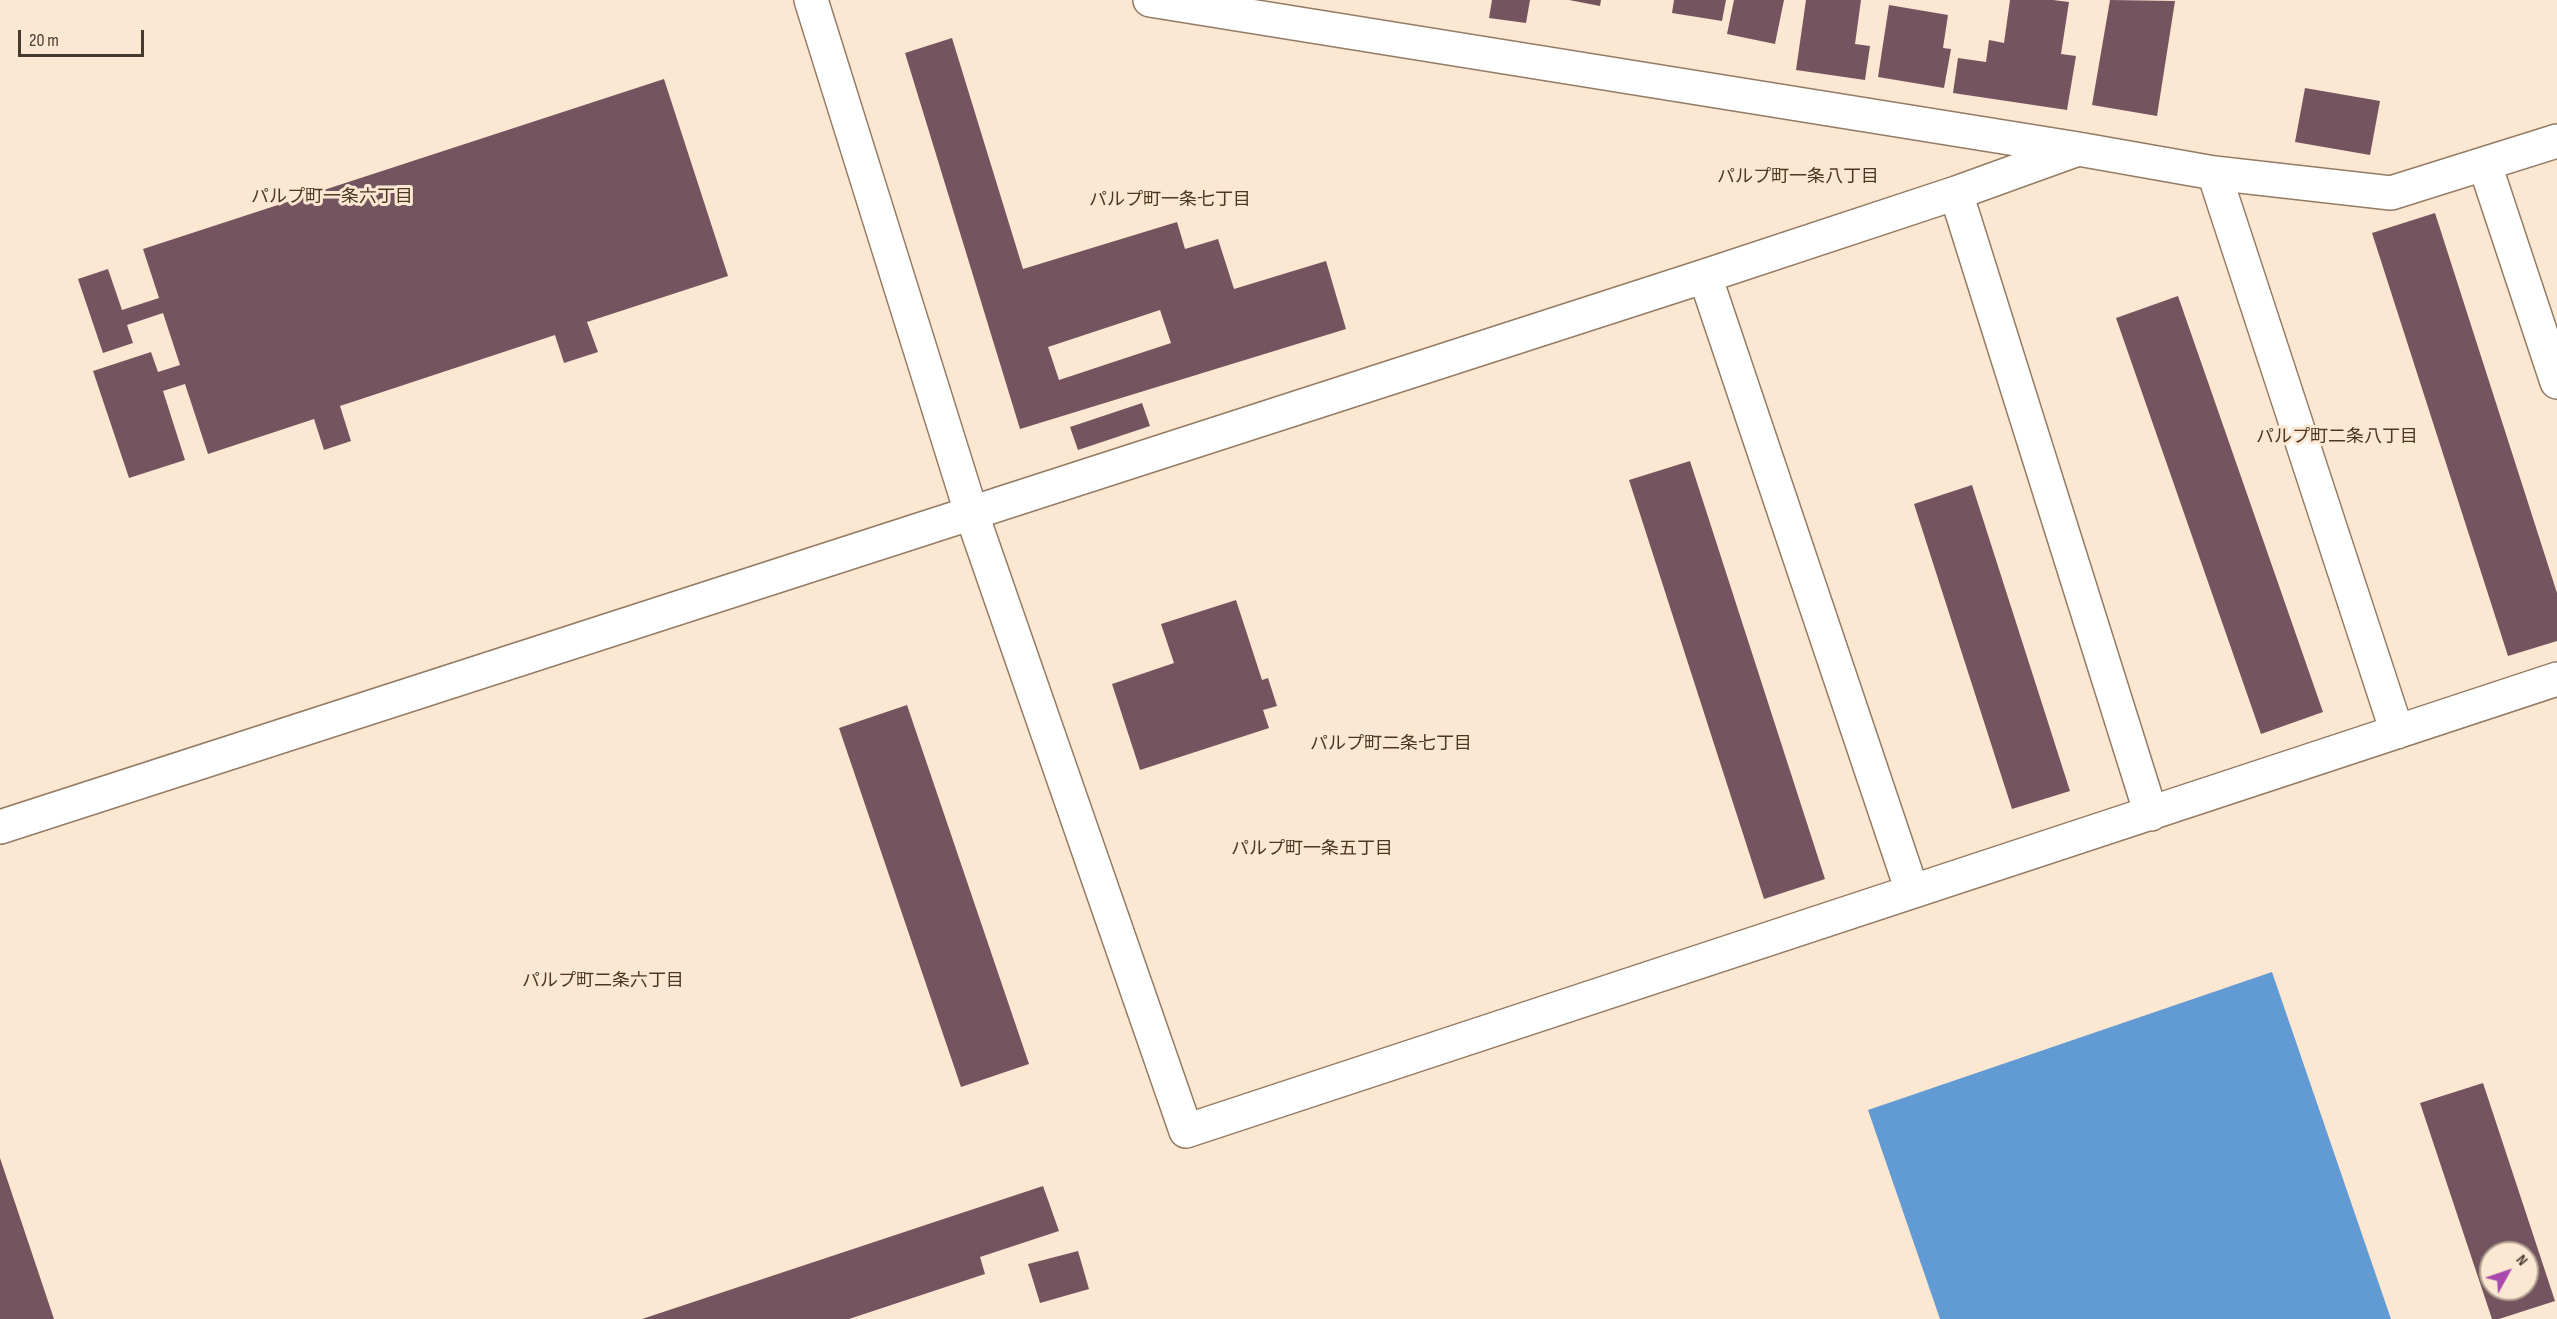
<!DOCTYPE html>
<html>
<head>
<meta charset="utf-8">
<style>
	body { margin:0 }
	#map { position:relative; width:2557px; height:1319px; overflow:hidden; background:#fce7d2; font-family:"Sofia Sans Condensed",sans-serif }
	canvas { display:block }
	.north { position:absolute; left:2479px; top:1241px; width:60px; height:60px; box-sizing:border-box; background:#fce7d2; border:2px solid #b3a291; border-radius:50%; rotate:50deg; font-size:16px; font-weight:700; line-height:24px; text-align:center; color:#453a30 }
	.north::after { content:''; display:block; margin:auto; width:21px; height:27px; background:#a948af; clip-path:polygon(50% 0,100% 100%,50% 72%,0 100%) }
	.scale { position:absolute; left:18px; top:30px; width:126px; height:27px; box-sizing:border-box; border:3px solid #453a30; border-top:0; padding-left:8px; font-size:18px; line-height:21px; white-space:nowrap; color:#453a30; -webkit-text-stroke:4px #fce7d2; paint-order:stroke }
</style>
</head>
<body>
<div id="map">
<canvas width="2557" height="1319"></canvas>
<div class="north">N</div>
<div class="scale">20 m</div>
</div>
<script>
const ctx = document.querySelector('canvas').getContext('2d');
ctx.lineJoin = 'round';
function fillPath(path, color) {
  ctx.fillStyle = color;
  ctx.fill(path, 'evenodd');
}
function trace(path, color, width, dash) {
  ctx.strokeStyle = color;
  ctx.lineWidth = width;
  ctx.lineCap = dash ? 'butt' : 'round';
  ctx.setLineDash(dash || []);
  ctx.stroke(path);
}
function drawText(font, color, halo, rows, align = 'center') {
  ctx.font = font + ' "Sofia Sans Condensed","Noto Sans JP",sans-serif';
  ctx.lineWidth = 6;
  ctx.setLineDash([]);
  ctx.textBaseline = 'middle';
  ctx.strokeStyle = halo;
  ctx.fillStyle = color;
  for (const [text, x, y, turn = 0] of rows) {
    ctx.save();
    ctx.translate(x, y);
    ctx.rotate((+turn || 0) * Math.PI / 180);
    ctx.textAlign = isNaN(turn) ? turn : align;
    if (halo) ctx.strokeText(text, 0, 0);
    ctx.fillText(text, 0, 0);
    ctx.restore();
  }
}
const water = new Path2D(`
	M2272 972 2391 1319H1940L1868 1110Z`);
const building = new Path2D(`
	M1492 0H1530L1526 23 1489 18Z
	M1569 0H1601L1600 6Z
	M1674 0H1726L1722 21 1672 13Z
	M1734 0H1784L1775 44 1727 34Z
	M1806 0H1861L1855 44 1870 46 1865 80 1796 70Z
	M2010 0H2053L2069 2 2061 54 2076 56 2067 110 1953 93 1958 58 1986 62 1989 40 2004 43Z
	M2110 0 2175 1 2157 116 2092 105Z
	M1889 5 1948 15 1943 48 1951 49 1944 88 1878 77Z
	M952 38 1023 269 1177 222 1185 249 1218 239 1234 289 1326 261 1346 329 1020 429 905 53ZM1160 310 1171 343 1059 380 1048 347Z
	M664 79 728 276 587 322 598 352 564 363 555 335 340 406 351 441 324 450 314 419 208 454 185 384 163 391 185 460 129 478 93 371 151 352 158 372 180 365 163 313 127 325 133 343 103 353 78 279 108 269 122 310 159 298 143 249Z
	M2305 88 2380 101 2370 155 2295 142Z
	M2435 213 2557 593V641L2508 656 2372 233Z
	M2178 296 2323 712 2261 734 2116 318Z
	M1142 403 1150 426 1078 450 1070 427Z
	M1690 461 1825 879 1764 899 1629 480Z
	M1972 485 2070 791 2012 809 1914 504Z
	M1236 600 1262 680 1268 678 1277 706 1263 710 1269 728 1140 770 1112 684 1174 663 1161 624Z
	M907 705 1029 1064 961 1087 839 728Z
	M2483 1083 2555 1301 2499 1319H2492L2420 1103ZM2491 1253H2527V1289H2491Z
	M0 1159V1158L54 1319H0Z
	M1043 1186 1059 1231 980 1257 985 1274 849 1319H642Z
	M1078 1251 1089 1289 1040 1303 1028 1264Z`);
const street = new Path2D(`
	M811 0 971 512 1186 1131 2557 679
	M1150 0 2078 149 2214 173 2391 193 2557 141
	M2485 165 2557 382
	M2214 173 2397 732
	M1956 193 2151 814
	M1705 276 1912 891
	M0 827 1705 276 1956 193 2078 149`);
const neighbourhoodNames = [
	["パルプ町一条八丁目",1798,177],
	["パルプ町一条六丁目",332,197],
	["パルプ町一条七丁目",1170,200],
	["パルプ町二条八丁目",2337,437],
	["パルプ町二条七丁目",1391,744],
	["パルプ町一条五丁目",1312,849],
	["パルプ町二条六丁目",603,981]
];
fillPath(water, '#629ad3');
fillPath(building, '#74555f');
trace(street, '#937b64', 36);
trace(street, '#fff', 33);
drawText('18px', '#4c3722', '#fce7d2', neighbourhoodNames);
</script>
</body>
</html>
